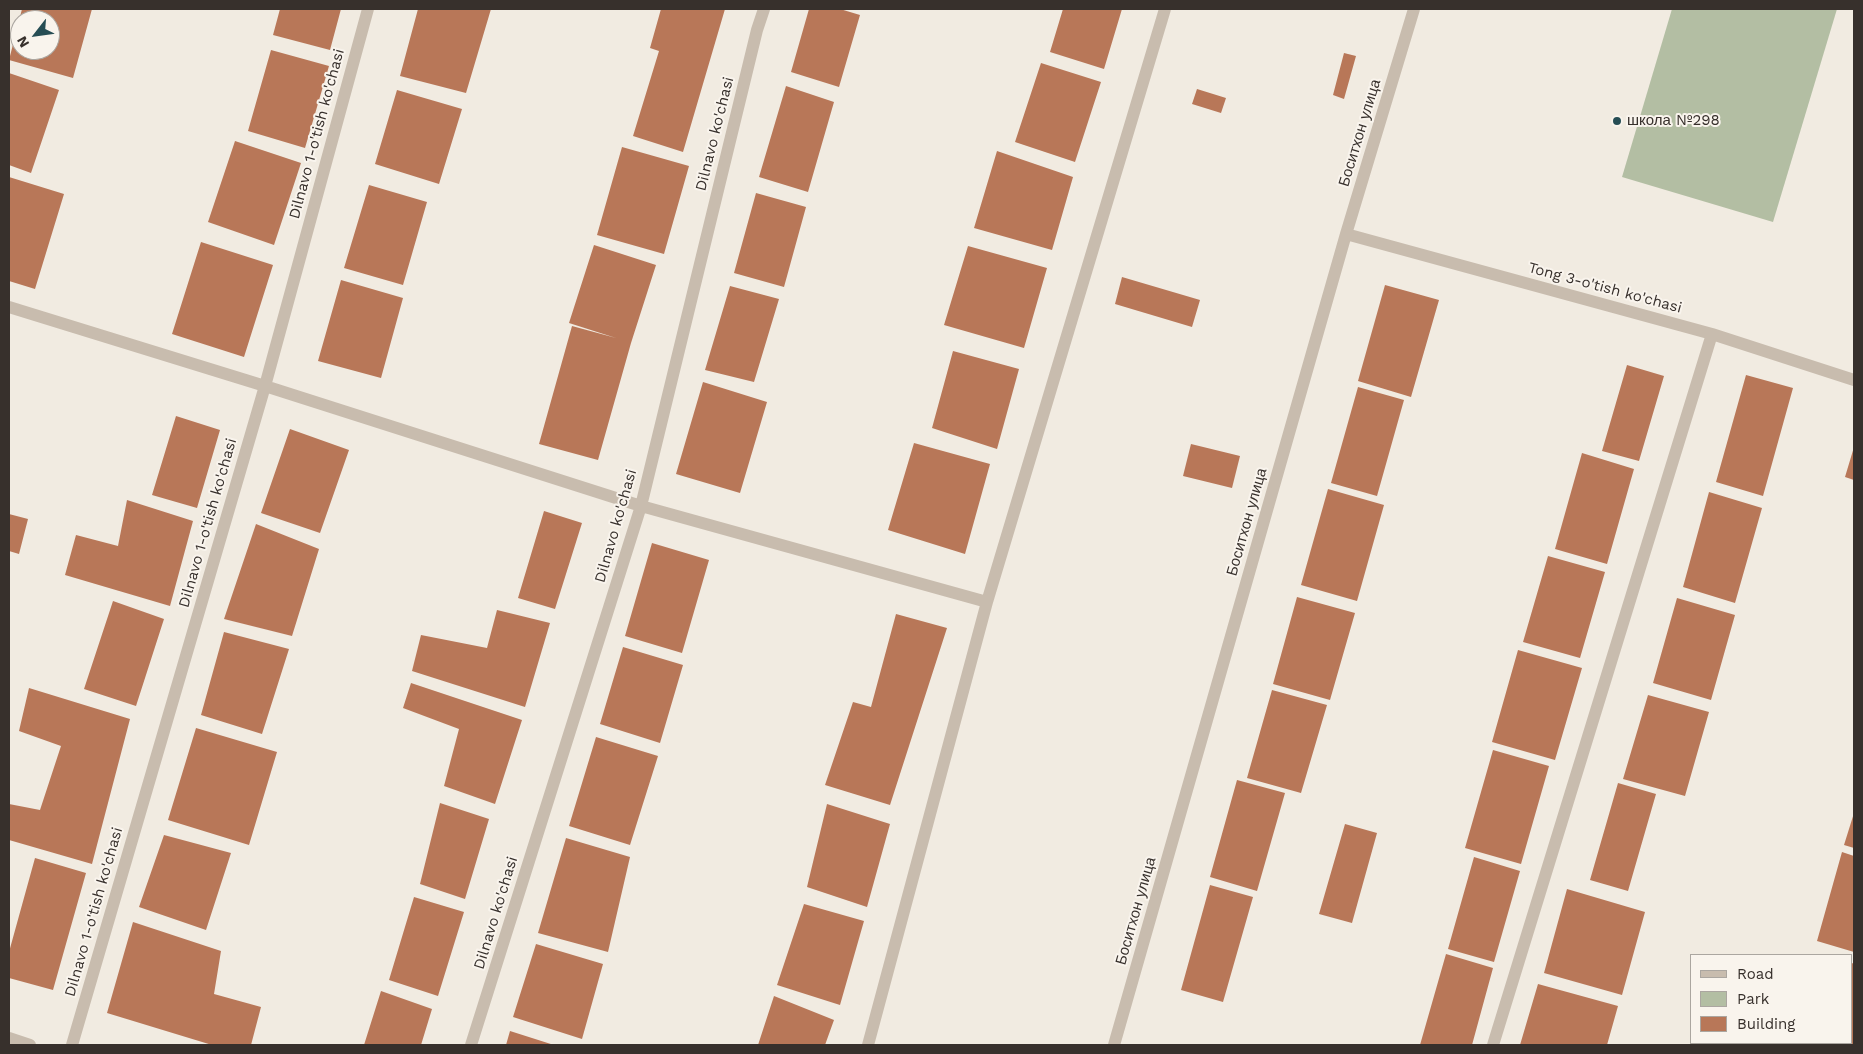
<!DOCTYPE html>
<html>
<head>
<meta charset="utf-8">
<style>
	body { margin:0 }
	#map { position:relative; width:1863px; height:1054px; overflow:hidden; background:#f1ebe1; font-family:"Work Sans",sans-serif }
	canvas { display:block }
	.frame { position:absolute; inset:0; border:10px solid #37302c; pointer-events:none }
	.legend { position:absolute; left:1690px; top:954px; width:162px; height:90px; box-sizing:border-box; background:#f9f4ed; border:1px solid #aba6a0; margin:0; padding:6px 9px; list-style:none; font-size:15px; color:#37302c }
	.legend li { display:flex; align-items:center; gap:10px; height:25px }
	.legend b { width:25px; border:1px solid #aba6a0 }
	.north { position:absolute; left:10px; top:10px; width:50px; height:50px; box-sizing:border-box; background:#f9f4ed; border:1px solid #aba6a0; border-radius:50%; rotate:240deg; font-size:14px; font-weight:700; line-height:20px; text-align:center; color:#37302c }
	.north::after { content:''; display:block; margin:auto; width:18px; height:22px; background:#264d54; clip-path:polygon(50% 0,100% 100%,50% 72%,0 100%) }
</style>
</head>
<body>
<div id="map">
<canvas width="1863" height="1054"></canvas>
<div class="frame"></div>
<ul class="legend">
<li><b style="height:6px;background:#c8bcae"></b>Road</li>
<li><b style="height:14px;background:#b3bea3"></b>Park</li>
<li><b style="height:14px;background:#b87758"></b>Building</li>
</ul>
<div class="north">N</div>
</div>
<script>
const ctx = document.querySelector('canvas').getContext('2d');
ctx.lineJoin = 'round';
function fillPath(path, color) {
  ctx.fillStyle = color;
  ctx.fill(path, 'evenodd');
}
function trace(path, color, width, dash) {
  ctx.strokeStyle = color;
  ctx.lineWidth = width;
  ctx.lineCap = dash ? 'butt' : 'round';
  ctx.setLineDash(dash || []);
  ctx.stroke(path);
}
function drawText(font, color, halo, rows, align = 'center') {
  ctx.font = font + ' "Work Sans",sans-serif';
  ctx.lineWidth = 4;
  ctx.setLineDash([]);
  ctx.textBaseline = 'middle';
  ctx.strokeStyle = halo;
  ctx.fillStyle = color;
  for (const [text, x, y, turn = 0] of rows) {
    ctx.save();
    ctx.translate(x, y);
    ctx.rotate((+turn || 0) * Math.PI / 180);
    ctx.textAlign = isNaN(turn) ? turn : align;
    if (halo) ctx.strokeText(text, 0, 0);
    ctx.fillText(text, 0, 0);
    ctx.restore();
  }
}
const green = new Path2D(`
	M1672 9H1837L1773 222 1622 177Z`);
const building = new Path2D(`
	M22 9H92L73 78 9 60ZM20 20H50V50H20Z
	M280 9H341L330 50 273 35Z
	M418 9H491L466 93 400 76Z
	M661 9H725L683 152 633 136 659 51 650 48Z
	M809 9H840L860 15 839 87 791 72Z
	M1063 9H1122L1104 69 1050 52Z
	M271 50 329 66 305 148 248 131Z
	M1344 53 1356 56 1344 99 1333 95Z
	M1041 63 1101 82 1075 162 1015 142Z
	M9 73 59 90 31 173 9 165Z
	M786 86 834 102 808 192 759 177Z
	M1197 89 1226 98 1221 113 1192 104Z
	M397 90 462 109 439 184 375 164Z
	M235 141 301 163 274 245 208 222Z
	M622 147 689 166 664 254 597 235Z
	M997 151 1073 177 1052 250 974 228Z
	M9 177 64 194 35 289 9 281Z
	M369 185 427 202 403 285 344 268Z
	M756 193 806 207 784 287 734 273Z
	M201 242 273 265 244 357 172 334Z
	M594 245 656 265 631 343 598 460 539 444 572 326 616 338 569 323Z
	M968 246 1047 268 1024 348 944 325Z
	M1122 277 1200 300 1192 327 1115 304Z
	M341 280 403 298 381 378 318 361Z
	M1385 285 1439 300 1411 397 1358 381Z
	M730 286 779 299 754 382 705 370Z
	M953 351 1019 369 997 449 932 428Z
	M1627 365 1664 376 1639 461 1602 451Z
	M1746 375 1793 388 1763 496 1716 482Z
	M703 382 767 402 740 493 676 474Z
	M1358 387 1404 400 1377 496 1331 483Z
	M176 416 220 430 197 508 152 495Z
	M290 429 349 450 320 533 261 513Z
	M914 443 990 464 965 554 888 530Z
	M1191 444 1240 456 1232 488 1183 476Z
	M1854 447V480L1845 477Z
	M1582 453 1634 469 1607 564 1555 549Z
	M1328 489 1384 505 1357 601 1301 585Z
	M1709 492 1762 508 1735 603 1683 587Z
	M127 500 193 521 170 606 65 575 76 535 118 546Z
	M544 511 582 523 555 609 518 598Z
	M9 514 28 519 19 554 9 551Z
	M256 524 319 549 292 636 224 619Z
	M652 543 709 560 682 653 625 636Z
	M1548 556 1605 572 1580 658 1523 642Z
	M1297 597 1355 613 1330 700 1273 684Z
	M1677 598 1735 615 1711 700 1653 683Z
	M113 601 164 619 136 706 84 689Z
	M497 610 550 623 525 707 412 671 421 635 487 648Z
	M896 614 947 628 890 805 825 785 853 702 871 707Z
	M224 632 289 649 262 734 201 715Z
	M623 647 683 665 660 743 600 724Z
	M1518 650 1582 668 1555 760 1492 742Z
	M411 683 522 720 495 804 444 786 459 729 403 708Z
	M29 688 130 719 92 864 9 840V804L40 810 61 746 19 731Z
	M1272 690 1327 705 1301 793 1247 778Z
	M1648 695 1709 712 1685 796 1623 779Z
	M196 728 277 752 249 845 168 820Z
	M596 737 658 756 630 845 569 826Z
	M1493 750 1549 766 1521 864 1465 848Z
	M1237 780 1285 793 1257 891 1210 877Z
	M1618 783 1656 794 1628 891 1590 880Z
	M440 803 489 819 465 899 420 884Z
	M827 804 890 824 867 907 807 887Z
	M1854 813V848L1844 845Z
	M1345 824 1377 833 1352 923 1319 914Z
	M164 835 231 853 206 930 139 907Z
	M566 838 630 857 608 952 538 933Z
	M1842 852 1854 856V952L1817 941Z
	M1474 857 1520 871 1494 962 1448 949Z
	M35 858 86 873 53 990 9 978V952Z
	M1210 885 1253 897 1223 1002 1181 990Z
	M1567 889 1645 912 1622 995 1544 973Z
	M414 897 464 912 438 996 389 980Z
	M804 904 864 921 840 1005 777 985Z
	M133 922 221 951 214 994 261 1007 251 1045H212L107 1013Z
	M536 944 603 964 582 1039 513 1017Z
	M1446 954 1493 968 1472 1045H1420Z
	M1852 963 1854 964 1853 1045H1785L1778 1043H1852Z
	M1538 984 1618 1006 1607 1045H1520Z
	M381 991 432 1009 421 1045H364Z
	M774 996 834 1020 825 1045H758Z
	M510 1031 554 1045H506Z`);
const street = new Path2D(`
	M1346 234 1712 334 1854 380
	M9 307 265 386 641 506 987 602
	M9 1038 30 1045
	M72 1045 265 386 368 9
	M471 1045 641 506 757 30 764 9
	M868 1045 987 602 1165 9
	M1114 1045 1346 234 1414 9
	M1493 1045 1712 334`);
const markers = [
	[1617,121,5,"#264d54"]
];
const poiNames = [
	["школа №298",1627,121]
];
const streetNames = [
	["Боситхон улица",1360,133,-73],
	["Dilnavo 1-o'tish ko'chasi",317,134,-75],
	["Dilnavo ko'chasi",715,134,-76],
	["Tong 3-o'tish ko'chasi",1605,288,15],
	["Боситхон улица",1247,522,-74],
	["Dilnavo 1-o'tish ko'chasi",208,523,-74],
	["Dilnavo ko'chasi",616,526,-74],
	["Боситхон улица",1136,911,-74],
	["Dilnavo 1-o'tish ko'chasi",94,912,-74],
	["Dilnavo ko'chasi",496,913,-73]
];
fillPath(green, '#b3bea3');
fillPath(building, '#b87758');
trace(street, '#c8bcae', 12);
for (const [x, y, r, color] of markers) {
  const dot = new Path2D();
  dot.arc(x, y, r, 0, 2 * Math.PI);
  ctx.fillStyle = color;
  ctx.fill(dot);
  trace(dot, '#f9f4ed', 2);
}
drawText('15px', '#37302c', '#f9f4ed', poiNames, 'left');
drawText('15px', '#37302c', '#f9f4ed', streetNames);
</script>
</body>
</html>
